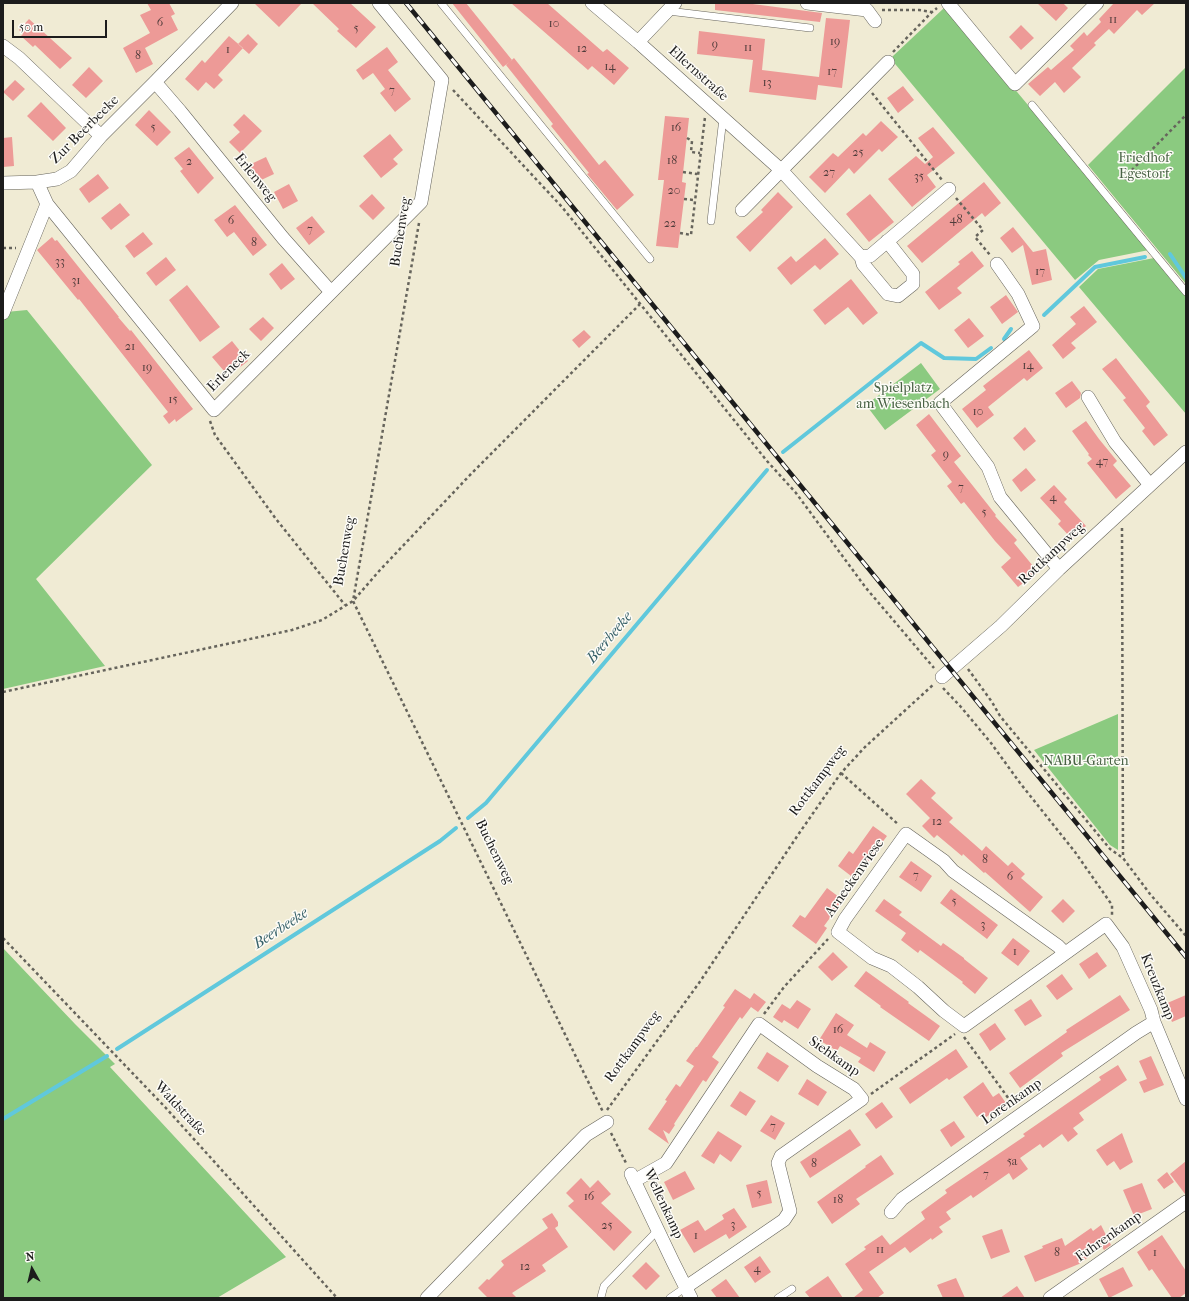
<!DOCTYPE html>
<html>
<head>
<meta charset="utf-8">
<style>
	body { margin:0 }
	#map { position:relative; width:1189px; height:1301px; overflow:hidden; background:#f0ebd4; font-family:"IM FELL French Canon",serif }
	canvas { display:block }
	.frame { position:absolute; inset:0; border:4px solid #1c1c1c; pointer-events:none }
	.north { position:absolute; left:12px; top:1249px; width:40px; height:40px; -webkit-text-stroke:3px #fdfcf7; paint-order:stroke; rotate:352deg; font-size:11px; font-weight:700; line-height:16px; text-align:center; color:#1c1c1c }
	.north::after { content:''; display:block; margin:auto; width:14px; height:18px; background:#1c1c1c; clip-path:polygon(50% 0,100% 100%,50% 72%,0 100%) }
	.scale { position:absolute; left:12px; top:20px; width:95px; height:18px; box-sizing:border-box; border:2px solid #1c1c1c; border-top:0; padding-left:5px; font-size:12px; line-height:14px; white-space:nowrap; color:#1c1c1c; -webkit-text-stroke:3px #fdfcf7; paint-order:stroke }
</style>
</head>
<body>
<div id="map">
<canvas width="1189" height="1301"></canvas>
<div class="frame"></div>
<div class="north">N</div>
<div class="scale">50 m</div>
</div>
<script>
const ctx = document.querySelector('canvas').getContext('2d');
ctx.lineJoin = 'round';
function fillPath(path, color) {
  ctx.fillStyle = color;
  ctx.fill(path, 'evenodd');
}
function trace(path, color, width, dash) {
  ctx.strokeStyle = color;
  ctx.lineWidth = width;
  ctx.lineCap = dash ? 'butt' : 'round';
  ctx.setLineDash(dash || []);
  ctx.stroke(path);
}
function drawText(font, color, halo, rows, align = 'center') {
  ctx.font = font + ' "IM FELL French Canon",serif';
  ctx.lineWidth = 3;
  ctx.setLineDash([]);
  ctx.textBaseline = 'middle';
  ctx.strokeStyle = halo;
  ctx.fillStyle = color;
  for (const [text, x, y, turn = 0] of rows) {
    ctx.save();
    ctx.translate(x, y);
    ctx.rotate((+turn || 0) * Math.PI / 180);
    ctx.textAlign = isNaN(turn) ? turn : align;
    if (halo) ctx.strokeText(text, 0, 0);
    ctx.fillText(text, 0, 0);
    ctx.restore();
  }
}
const green = new Path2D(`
	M944 8H947L1149 250 1099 260 1075 280 891 59 893 56Z
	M1186 67V284L1088 165Z
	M1154 258 1186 297V414L1079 287 1098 269Z
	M27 310 152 465 36 579 105 666 3 689V319L6 312Z
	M921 363 940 389 885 430 866 405Z
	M1118 714V850L1110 845 1034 750Z
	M3 948 75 1024 115 1064 110 1067 286 1257 217 1298H3Z`);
const stream = new Path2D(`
	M1170 254 1186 278
	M1044 315 1095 267 1145 257
	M1004 339 1011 329
	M783 452 921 343 944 358 976 359 991 348
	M468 818 486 803 767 470
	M117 1049 440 841 456 828
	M3 1119 107 1056`);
const building = new Path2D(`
	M147 3H169L175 14 171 16 178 30 145 48 153 64 136 73 123 48 150 33 140 15 151 10Z
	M254 3H302L279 27Z
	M312 3H350L376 27 356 48 337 31 339 29Z
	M452 3H466L512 60 503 67Z
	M511 3H547L603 52 607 49 629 68 614 85 592 66 588 70Z
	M715 3H745L822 13 820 22 715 10Z
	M1037 3H1063L1068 8 1056 21Z
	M1114 3H1155L1142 15 1137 10 1114 34 1109 29 1094 43 1096 45 1072 68 1081 77 1064 93 1055 82 1040 96 1028 84 1048 67 1051 70 1074 50 1070 46 1084 32 1087 36 1101 22 1099 19Z
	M826 18 850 20 842 88 818 85 816 100 749 92 753 60 697 54 699 31 765 39 762 70 819 77Z
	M29 19 72 58 60 69 35 45 33 47 21 36 23 34 19 30Z
	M1021 25 1034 38 1021 50 1009 37Z
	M248 34 258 44 249 54 238 44Z
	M229 36 243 48 218 75 223 80 214 89 206 82 198 91 185 79 202 60 205 63Z
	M387 47 398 62 388 70 411 99 395 112 380 93 385 89 373 73 363 80 356 70Z
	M514 58 599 165 605 160 634 195 617 210 587 174 589 173 551 126 553 124 506 65Z
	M89 67 103 81 86 98 72 85Z
	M15 80 25 89 13 101 3 92Z
	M903 86 914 100 898 113 887 98Z
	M41 102 66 128 53 141 27 116Z
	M149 110 171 132 157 146 135 125Z
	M244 114 262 131 240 153 229 142 240 132 233 125Z
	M665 116 689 118 682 182 686 183 678 248 656 246 664 180H658Z
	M881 121 898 137 882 152 879 149 854 174 849 168 825 193 809 177 833 153 838 157 863 133 866 136Z
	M933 127 955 153 927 175 936 187 912 207 888 179 916 156 925 164 933 157 918 138Z
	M390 134 403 150 393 159 398 164 381 178 363 156Z
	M12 137 14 166 3 167V138Z
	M189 147 214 178 198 194 180 171 183 169 174 158Z
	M266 157 274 174 257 182 249 165Z
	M98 174 109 188 89 203 79 189Z
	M984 182 1001 203 985 217 982 213 922 263 907 246Z
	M289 184 298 201 283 209 274 192Z
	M778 192 793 207 750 252 736 237 763 212 761 210Z
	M372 194 385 208 373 220 359 206Z
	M870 194 894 222 869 242 846 214Z
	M120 203 130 215 111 230 101 218Z
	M235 205 267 245 253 256 234 232 227 237 214 220Z
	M312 216 325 232 309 245 296 228Z
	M1013 227 1033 252 1046 249 1052 280 1032 285 1023 245 1012 253 1000 238Z
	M143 232 153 244 134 258 125 246Z
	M52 237 55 241 57 240 81 270 119 317H118L130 331 131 330 193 409 176 422 175 419 169 424 163 416 168 412 79 299 78 300 37 250Z
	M825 238 839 254 820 270 815 265 791 285 777 268 791 256 796 262Z
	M972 251 984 266 957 288 962 293 939 310 925 292 960 264 958 262Z
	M166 257 176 270 156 286 146 273Z
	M282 263 295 279 281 290 269 274Z
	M851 279 878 313 863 325 848 307 825 325 813 310Z
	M187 285 220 327 200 342 169 300Z
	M1006 295 1018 312 1002 324 990 307Z
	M1084 306 1097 322 1071 343 1076 348 1063 359 1052 345 1076 324 1070 317Z
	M263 317 274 328 261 341 249 329Z
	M969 318 984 336 968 348 954 330Z
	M584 330 591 337 579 348 572 340Z
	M232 341 248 361 239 368 235 363 224 371 212 357Z
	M1029 350 1043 368 1027 381 1024 378 988 407 994 415 977 428 962 409 986 390 983 386Z
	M1116 358 1150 402 1146 406 1168 435 1154 446 1142 431 1145 428 1123 400 1126 398 1102 369Z
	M1072 381 1081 393 1080 398 1066 408 1055 393Z
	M929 414 961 456 954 462 996 515 995 516 1017 540 1014 543 1038 572 1018 587 1001 567 1011 558 995 541 964 502 961 504 947 486 952 482 931 455 936 451 916 425Z
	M1086 421 1099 439 1117 461 1113 465 1131 486 1116 499 1087 463 1092 459 1088 455 1089 454 1072 431Z
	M1025 427 1036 441 1024 451 1013 438Z
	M1026 468 1036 480 1021 492 1012 480Z
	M1054 485 1067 499 1064 502 1086 526 1072 539 1058 524 1061 521 1040 498Z
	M921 779 936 793 931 798 953 818 949 822 982 851 986 846 1008 866 1012 862 1025 874 1021 878 1043 897 1030 912 985 872 984 873 963 854 962 856 937 835 934 838 922 826 930 818 906 794Z
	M873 826 887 836 855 879 838 866 849 851 853 854Z
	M911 861 932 876 921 892 899 877Z
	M827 888 843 900 824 926 827 928 816 944 792 926 800 915 805 918Z
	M951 889 998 925 987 939 940 903Z
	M884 899 902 912 899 915 941 946 943 943 964 958V959L988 978 975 994 962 983 963 982 920 950 918 953 901 940 906 933 875 911Z
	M1063 899 1075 911 1063 923 1051 911Z
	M1013 938 1030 951 1018 966 1001 953Z
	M833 952 848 967 832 981 818 967Z
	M1097 952 1107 966 1089 979 1079 964Z
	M866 971 909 1002 908 1003 940 1026 929 1041 880 1007 881 1006 854 986Z
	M1062 974 1073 989 1057 1000 1046 986Z
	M735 989 750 999 754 993 766 1002 758 1012 751 1007 742 1019 740 1017 712 1057 719 1062 706 1082 703 1080 674 1124 675 1125 669 1134 663 1130 669 1144 648 1129 667 1101 665 1100 676 1084 680 1087 694 1066 686 1061 696 1047H697L725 1007 723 1006Z
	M1120 995 1130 1010 1061 1053 1063 1056 1020 1088 1009 1073 1067 1032 1066 1030Z
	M1186 995V1016L1172 1022 1165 1004Z
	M1031 999 1042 1016 1025 1026 1014 1010Z
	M797 1000 811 1009 798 1029 784 1020 782 1023 773 1017 782 1004 790 1009Z
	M836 1013 854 1025 847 1035 867 1048 870 1042 886 1052 874 1072 858 1062 861 1058 840 1046 837 1051 819 1040Z
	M995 1023 1006 1039 990 1051 979 1034Z
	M956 1049 968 1067 949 1080 947 1078 910 1104 899 1088Z
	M767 1052 789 1066 778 1082 757 1068Z
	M1151 1056 1164 1085 1144 1093 1139 1082 1147 1079 1139 1061Z
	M1118 1065 1127 1080 1079 1113 1084 1120 1073 1128 1078 1134 1068 1142 1062 1134 1043 1148 1040 1144 1020 1158 1028 1169 1013 1180 1009 1173 973 1198 971 1195 946 1212 951 1219 939 1227 943 1232 932 1240 931 1238 910 1253 905 1247 869 1272 884 1293 877 1298H853L863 1290 845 1264 866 1249 864 1247 882 1235 890 1245 925 1219 921 1212 947 1193 945 1190 1025 1136 1023 1134 1101 1080 1099 1077Z
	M807 1079 827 1092 818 1106 798 1094Z
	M983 1082 993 1097 999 1093 1008 1106 996 1115 993 1112 985 1118 982 1113 977 1117 963 1097Z
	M740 1091 756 1101 746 1116 730 1106Z
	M882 1102 893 1117 876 1129 865 1114Z
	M771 1115 785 1123 775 1140 760 1131Z
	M954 1121 965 1137 951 1147 940 1130Z
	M850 1129 861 1145 810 1178 800 1162Z
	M718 1131 742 1146 731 1162 720 1154 714 1164 701 1156Z
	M1122 1133 1133 1162 1120 1170 1114 1161 1107 1166 1096 1150Z
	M881 1155 894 1174 856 1199 860 1204 832 1224 817 1202 866 1167 865 1166Z
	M1186 1161V1194H1185L1170 1174Z
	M685 1171 695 1189 673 1200 664 1182Z
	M1167 1172 1174 1182 1164 1189 1157 1180Z
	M581 1178 590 1188 598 1180 611 1194 601 1203 632 1232 614 1251 568 1206 574 1201 566 1193Z
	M767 1180 772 1203 752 1208 746 1185Z
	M1142 1183 1152 1209 1134 1216 1123 1190Z
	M734 1208 747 1227 729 1239 726 1234 694 1253 680 1230 698 1220 705 1231 724 1219 722 1215Z
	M552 1213 558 1222V1226L555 1228 568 1247 542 1265 546 1271 512 1293 517 1298H488L478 1288 487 1279 489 1280 504 1265 501 1261 548 1228 542 1219Z
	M1101 1225 1111 1245 1104 1250 1102 1247 1079 1264 1035 1282 1024 1256 1043 1248 1042 1246 1062 1238 1065 1246 1091 1228 1093 1231Z
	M1002 1229 1010 1252 991 1259 982 1236Z
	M1162 1235 1186 1271V1293L1179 1298H1172L1152 1269 1149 1271 1137 1252Z
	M760 1256 771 1272 755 1283 744 1267Z
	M646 1262 660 1276 646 1290 632 1276Z
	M1123 1267 1133 1286 1109 1298 1099 1279Z
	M828 1276 843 1298H810L805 1292Z
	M956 1278 965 1298H943L937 1285Z
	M726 1279 740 1298H717L711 1290Z
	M1017 1286 1025 1298H1000Z`);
const path = new Path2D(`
	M882 10H919L931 12
	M893 52 932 12 937 8
	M453 90 562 207 767 461 796 493 866 588 934 668
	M872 93 942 180
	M687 138 692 141 691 152 700 153
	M683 172 697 174
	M1125 180 1128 174 1186 115
	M956 198 983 230 975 237 990 255
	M684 199 694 200
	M419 223 353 601 603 1112
	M680 233 691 235 705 117
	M3 248H16
	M210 421 215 435 231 457 276 519 345 605
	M1122 528 1123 858
	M968 669 992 702 1000 716 1110 849 1123 858 1150 894 1186 936
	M943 688 961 707 991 743 1020 783 1075 852 1112 905V915
	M3 692 292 630 322 620 353 601 380 570 470 475 640 304
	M841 773 899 825
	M3 938 165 1107 337 1298
	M764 1014 784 987 828 939
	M964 1037 1014 1106
	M871 1094 955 1034
	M607 1110 699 983 800 832 841 773 865 747 934 684
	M611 1133 626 1163`);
const lane = new Path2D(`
	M441 3 650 259
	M668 11 810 28
	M1032 105 1186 292
	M711 221 723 118
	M601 1297 604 1286 658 1230
	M670 1298 686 1287
	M778 1298 792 1289`);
const street = new Path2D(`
	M592 3 638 42 781 170 861 257 870 256 949 189
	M807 3 867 10 875 21
	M948 3 1015 84 1097 3
	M638 42 675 3
	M3 46 19 58 101 136
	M155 82 180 111 283 238 331 292
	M3 183 37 182 57 179 71 171 101 136 155 82 232 3
	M47 204 214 410 421 202 442 80 379 3
	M742 210 888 62
	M861 257 863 264 888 294 898 296 913 284V274L887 241
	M997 264 1018 294 1033 326 940 403 988 467 1000 497 1059 569
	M3 313 47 204 37 182
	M1088 397 1115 442 1150 485
	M942 677 1001 626 1059 569 1186 452
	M1065 953 1058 946 953 871 944 861 906 834 845 919 838 932 872 958 891 966 918 987 944 1011 964 1026 1106 924 1123 947 1151 1010 1154 1022 1186 1099
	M631 1174 673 1262 691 1298
	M634 1181 666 1163 759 1024 817 1066 854 1089 862 1099 781 1156 778 1163 790 1211 784 1220 686 1287
	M891 1212 902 1199 1136 1033 1154 1022
	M427 1298 586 1135 607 1122
	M1050 1298 1186 1202`);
const rail = new Path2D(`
	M406 3 1186 957`);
const numberNames = [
	["11",1113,20],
	["6",160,23],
	["10",554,24],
	["5",356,29],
	["19",835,42],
	["9",715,45],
	["11",748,48],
	["12",582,49],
	["1",228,50],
	["8",138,56],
	["14",610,67],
	["17",832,72],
	["13",767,83],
	["7",392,91],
	["5",153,128],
	["16",676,128],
	["25",858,153],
	["18",672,161],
	["2",189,162],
	["27",829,173],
	["35",919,177],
	["20",674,191],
	["48",956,220],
	["6",231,221],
	["22",670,224],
	["7",310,230],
	["8",254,243],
	["33",60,262],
	["17",1040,272],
	["31",76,281],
	["21",130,347],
	["14",1028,366],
	["19",147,368],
	["15",173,400],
	["10",978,412],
	["9",946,455],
	["47",1102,462],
	["7",961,488],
	["4",1053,498],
	["5",984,513],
	["12",937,822],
	["8",985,860],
	["7",916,876],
	["6",1010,877],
	["5",954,902],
	["3",983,925],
	["1",1015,952],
	["16",838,1030],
	["7",773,1127],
	["5a",1012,1162],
	["8",814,1164],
	["7",986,1175],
	["5",759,1194],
	["16",589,1197],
	["18",838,1200],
	["3",733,1225],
	["25",607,1226],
	["1",696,1236],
	["11",880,1250],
	["8",1057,1253],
	["1",1155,1253],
	["12",525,1267],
	["4",757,1269]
];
const streetNames = [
	["Ellernstraße",698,74,42],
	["Zur Beerbeeke",85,130,-45],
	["Erlenweg",255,178,51],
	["Buchenweg",401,232,-81],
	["Erleneck",229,371,-45],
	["Buchenweg",345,551,-80],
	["Rottkampweg",1052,554,-43],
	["Rottkampweg",818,781,-53],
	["Buchenweg",494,852,64],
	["Arneckenwiese",855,878,-55],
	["Kreuzkamp",1157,987,68],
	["Rottkampweg",633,1047,-54],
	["Siehkamp",834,1057,35],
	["Lorenkamp",1012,1102,-35],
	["Waldstraße",180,1109,47],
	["Wellenkamp",663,1204,65],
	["Fuhrenkamp",1109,1237,-35]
];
const parkNames = [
	["Friedhof",1144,159],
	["Egestorf",1144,175],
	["Spielplatz",903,389],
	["am Wiesenbach",903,405],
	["NABU-Garten",1086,762]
];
const waterNames = [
	["Beerbeeke",610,638,-50],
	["Beerbeeke",281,929,-33]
];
fillPath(green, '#8bca80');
trace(stream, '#60c8dc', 4);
fillPath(building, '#ed9a97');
trace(lane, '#66645c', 8);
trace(street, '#66645c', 14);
trace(path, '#66645c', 2.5, [3, 3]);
trace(lane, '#fff', 7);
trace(street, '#fff', 13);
trace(rail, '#1c1c1c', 4.5);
trace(rail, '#fdfcf7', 3, [9]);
drawText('12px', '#503c3b', null, numberNames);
drawText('14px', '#1c1c1c', '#fdfcf7', streetNames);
drawText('14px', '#486244', '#fdfcf7', parkNames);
drawText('italic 15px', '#376169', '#fdfcf7', waterNames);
</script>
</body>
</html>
